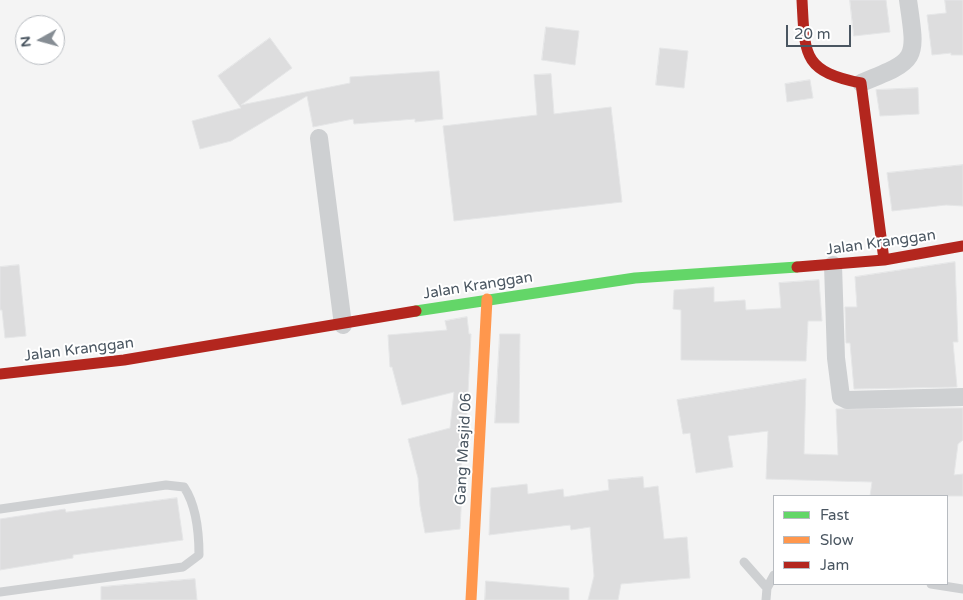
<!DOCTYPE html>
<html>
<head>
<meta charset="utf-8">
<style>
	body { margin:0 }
	#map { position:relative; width:963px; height:600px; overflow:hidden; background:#f4f4f4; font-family:"Varela Round",sans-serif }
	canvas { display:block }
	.legend { position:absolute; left:773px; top:495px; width:175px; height:90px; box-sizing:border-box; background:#fff; border:1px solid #b7bbc0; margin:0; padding:6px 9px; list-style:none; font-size:15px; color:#4a5661 }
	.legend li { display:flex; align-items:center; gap:10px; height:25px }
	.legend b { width:25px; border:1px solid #b7bbc0 }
	.north { position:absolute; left:15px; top:15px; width:50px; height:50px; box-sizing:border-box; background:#fff; border:1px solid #b7bbc0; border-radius:50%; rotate:263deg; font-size:14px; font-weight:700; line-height:20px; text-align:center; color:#4a5661 }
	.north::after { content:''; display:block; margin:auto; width:18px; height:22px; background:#868d94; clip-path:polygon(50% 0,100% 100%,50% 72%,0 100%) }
	.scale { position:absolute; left:786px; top:25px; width:65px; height:22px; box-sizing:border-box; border:2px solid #4a5661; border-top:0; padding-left:6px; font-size:15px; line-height:18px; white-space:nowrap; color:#4a5661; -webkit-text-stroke:4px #fff; paint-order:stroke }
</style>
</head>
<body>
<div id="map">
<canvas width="963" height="600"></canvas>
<ul class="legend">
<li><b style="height:6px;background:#63d668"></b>Fast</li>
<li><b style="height:6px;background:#ff974d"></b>Slow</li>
<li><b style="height:6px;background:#b3261e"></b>Jam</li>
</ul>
<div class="north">N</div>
<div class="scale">20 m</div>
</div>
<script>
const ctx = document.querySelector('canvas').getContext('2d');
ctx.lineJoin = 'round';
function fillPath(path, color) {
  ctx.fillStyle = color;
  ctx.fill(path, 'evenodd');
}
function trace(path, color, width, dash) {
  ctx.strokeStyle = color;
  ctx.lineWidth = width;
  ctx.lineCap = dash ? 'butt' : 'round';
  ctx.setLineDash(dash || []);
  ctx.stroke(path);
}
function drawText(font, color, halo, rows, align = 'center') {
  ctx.font = font + ' "Varela Round",sans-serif';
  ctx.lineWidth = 4;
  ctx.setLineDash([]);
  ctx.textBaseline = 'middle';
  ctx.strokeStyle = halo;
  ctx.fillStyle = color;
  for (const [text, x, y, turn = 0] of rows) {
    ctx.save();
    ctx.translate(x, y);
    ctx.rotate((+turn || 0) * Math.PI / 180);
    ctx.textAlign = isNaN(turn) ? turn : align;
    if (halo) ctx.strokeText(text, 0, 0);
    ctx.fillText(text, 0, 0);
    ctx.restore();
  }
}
const building = new Path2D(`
	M850 0H886L890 32 854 36Z
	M945 0H963V55H951V53L932 55 927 15 946 13Z
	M546 27 579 31 575 65 542 60Z
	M270 38 292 68 241 105 350 83V77L439 71 443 119 415 122V119L354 124 353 119 313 127 307 96 231 141 200 149 192 121 241 108 218 76Z
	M660 48 688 51 684 88 656 85Z
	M551 74 554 114 611 107 622 202 454 221 443 126 537 115 534 75Z
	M810 80 813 98 787 102 785 84Z
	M918 88 919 114 880 116 876 90Z
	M963 165V206L946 205 892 211 887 173Z
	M955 262 958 342H953L957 387 854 389 850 343H846L845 307H857L855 277Z
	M19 265 26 336 5 338 2 310H0V267Z
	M819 280 822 321H808L806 361 681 360V310L673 309 674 290 714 287V302L745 300 746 310 781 308 779 283Z
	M467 317 469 334H471L465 451H463L458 492 462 491 460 529 425 533 420 506 418 478 408 439 450 428 454 392 402 405 392 367H390L388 335 447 330 445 321Z
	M500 334H520L519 423H495Z
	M806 379 804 454 838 455 836 409 963 408V440L958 444 954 475 963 474V496H870L872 482 766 479 768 431 728 436 733 467 696 473 690 433 683 434 677 400Z
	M643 477 644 488 658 486 664 539 687 537 690 578 621 584 618 600H588L594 576 590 527 571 530 570 525 489 535 491 488 527 484 528 494 563 489 564 497 609 490 608 480Z
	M177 498 183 540 73 555V558L0 570V519L65 509 66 512Z
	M195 579 197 600H101V587Z
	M486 581 569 588V600H485Z`);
const lane = new Path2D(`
	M0 509 166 485 184 487C196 505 199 534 199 555L183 567 0 592
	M744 562 767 588 766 600
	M931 584 963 589
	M767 588 774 575`);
const street = new Path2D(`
	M861 83C918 60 917 61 908 0
	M319 138 343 325
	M833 265 836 358 841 397 847 400 963 397`);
const fast = new Path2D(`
	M416 311 635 278 797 267`);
const slow = new Path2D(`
	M471 600 487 299`);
const jam = new Path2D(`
	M802 0C805 55 802 71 861 83L884 260
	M797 267 884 260 963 246
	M0 374 124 360 416 311`);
const streetNames = [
	["Jalan Kranggan",881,243,-8],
	["Jalan Kranggan",478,286,-9],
	["Jalan Kranggan",79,350,-7],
	["Gang Masjid 06",464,449,-87]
];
fillPath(building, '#ddddde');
trace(building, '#e5e6e7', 1);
trace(lane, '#ced0d2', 9);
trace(street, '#ced0d2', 18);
trace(fast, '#63d668', 11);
trace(slow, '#ff974d', 11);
trace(jam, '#b3261e', 11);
drawText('15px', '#4a5661', '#fff', streetNames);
</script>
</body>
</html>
